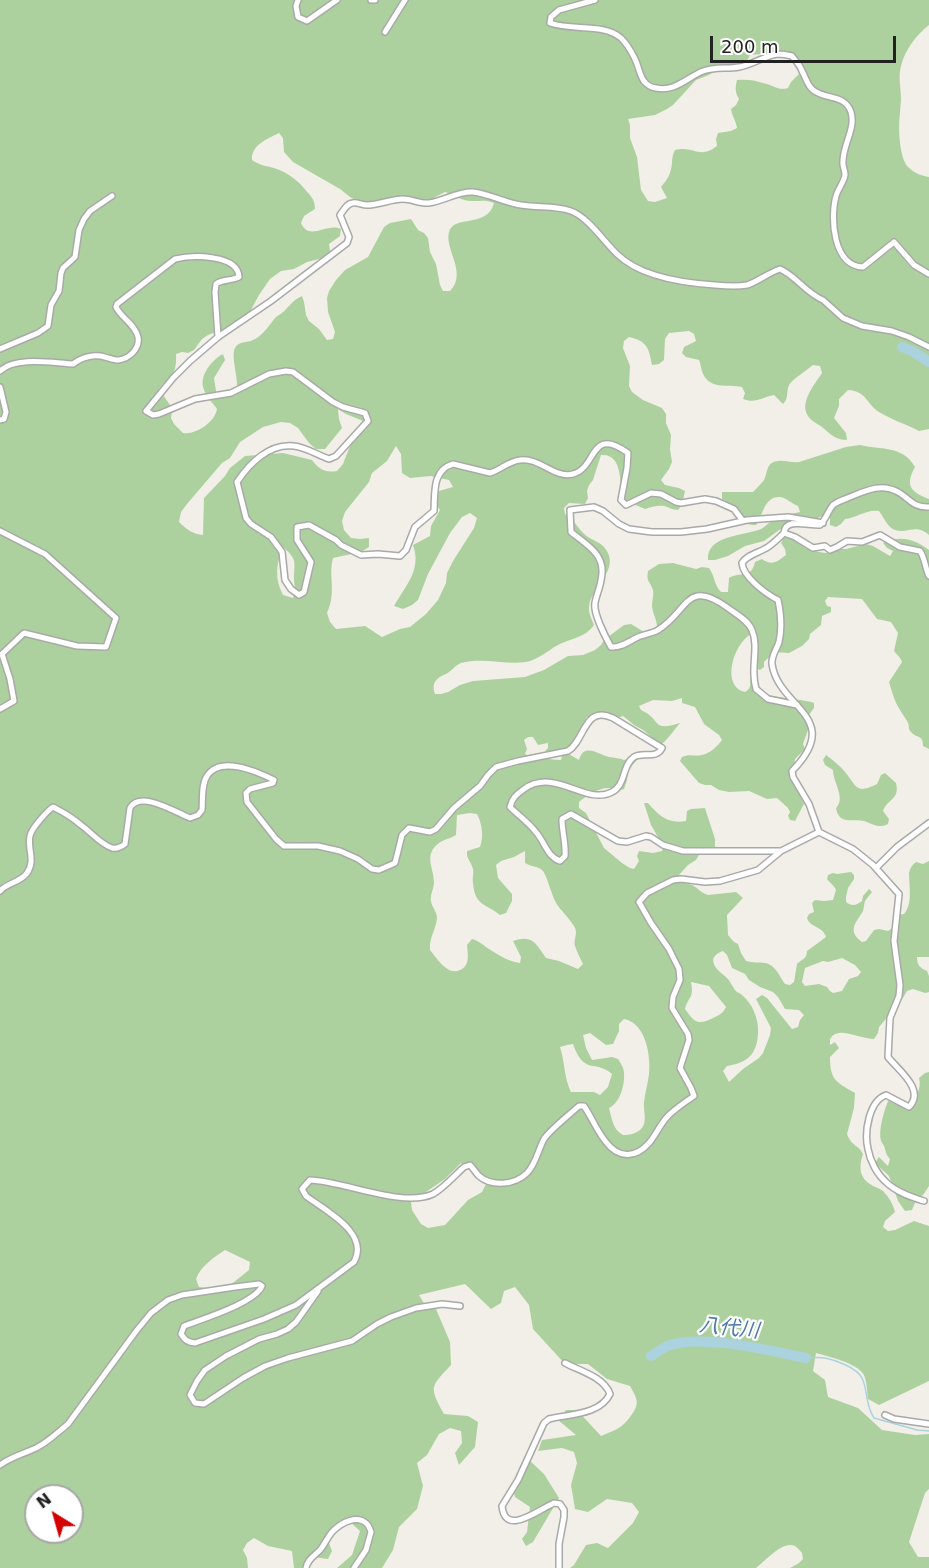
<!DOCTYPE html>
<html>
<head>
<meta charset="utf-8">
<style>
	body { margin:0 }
	#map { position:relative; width:929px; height:1568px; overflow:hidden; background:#f2efe9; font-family:"DejaVu Sans",sans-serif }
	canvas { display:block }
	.north { position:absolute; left:24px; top:1484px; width:60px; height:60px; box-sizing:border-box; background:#fff; border:2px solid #a7a7a7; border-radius:50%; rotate:323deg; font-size:16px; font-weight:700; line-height:24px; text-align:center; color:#222 }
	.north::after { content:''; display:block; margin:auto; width:21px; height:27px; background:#d40000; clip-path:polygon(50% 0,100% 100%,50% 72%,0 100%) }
	.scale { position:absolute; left:710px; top:36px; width:186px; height:27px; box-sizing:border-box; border:3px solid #222; border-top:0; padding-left:8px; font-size:18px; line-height:21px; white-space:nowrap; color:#222; -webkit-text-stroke:4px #fff; paint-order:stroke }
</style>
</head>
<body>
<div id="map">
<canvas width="929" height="1568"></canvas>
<div class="north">N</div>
<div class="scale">200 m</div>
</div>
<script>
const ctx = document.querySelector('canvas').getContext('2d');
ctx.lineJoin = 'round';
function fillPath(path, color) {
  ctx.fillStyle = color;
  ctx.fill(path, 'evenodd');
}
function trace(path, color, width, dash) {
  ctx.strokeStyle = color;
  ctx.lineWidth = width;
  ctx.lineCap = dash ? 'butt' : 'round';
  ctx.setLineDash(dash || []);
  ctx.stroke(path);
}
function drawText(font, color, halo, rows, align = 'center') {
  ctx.font = font + ' "DejaVu Sans","Noto Sans JP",sans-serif';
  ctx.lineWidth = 4.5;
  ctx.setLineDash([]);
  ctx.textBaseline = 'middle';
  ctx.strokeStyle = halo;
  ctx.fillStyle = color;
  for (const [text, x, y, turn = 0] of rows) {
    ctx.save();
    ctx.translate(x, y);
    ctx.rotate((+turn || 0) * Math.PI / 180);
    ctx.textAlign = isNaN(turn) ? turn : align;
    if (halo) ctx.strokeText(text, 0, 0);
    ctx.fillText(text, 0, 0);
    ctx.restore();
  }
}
const forest = new Path2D(`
	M0 0H929V25C916 35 905 50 901 66 898 77 901 88 901 99 901 104 900 108 900 113 898 126 899 157 908 167 914 173 922 176 929 177V429L919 431C906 424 892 420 879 412 866 404 867 391 848 390L839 399V406L834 418 846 433 847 440C836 440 830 434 822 427 818 424 811 421 808 416 799 402 815 384 822 373L820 366 813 365C807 370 793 379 789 385 786 392 789 398 783 404L774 395C762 397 756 404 743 399L745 393 742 387C727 384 711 390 703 374 701 370 701 364 699 360L686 357 682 353 684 347 696 341 694 334 689 331 669 333 665 339 664 360 659 364 652 365C649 348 647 341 629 337L624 341 623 348 630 366 629 386 632 392 643 400 662 408 666 414V423L671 435 670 449 672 462 669 469 661 480 665 485 679 488 685 491 682 505 678 510C672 510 669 507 664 506 658 505 651 507 645 509L633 504 621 502C620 486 624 453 601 455L593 480 589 485 587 491 588 498 585 504 569 503 564 508 565 514C575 520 579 531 588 537 594 541 600 542 604 547 623 569 590 587 589 607 588 613 592 619 594 625 585 638 571 638 558 645 547 651 538 660 526 662 504 665 483 657 461 663 455 665 452 671 446 674 436 678 431 683 435 694H441L448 692 460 685 473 681 525 677 544 670 568 656 583 655 595 650 601 645 604 640 624 625 631 624 649 635H656C660 623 653 617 652 606 652 601 654 595 653 590 650 581 646 582 648 571L659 564 673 563 696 569 702 567 709 568C715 576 714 585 721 592H728L729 578C741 571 751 580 755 562L762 559C772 566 777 562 786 555L785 549 781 543 784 537 791 538 805 548 819 552 826 553 839 549H846L866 544 873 546 890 556 893 551 887 548 883 543C901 535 914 539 929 550V749L923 746C923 734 917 739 911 732 907 727 910 728 908 723 906 718 902 714 900 710 894 701 892 691 889 682L902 662 900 658 894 651 898 633 891 622 877 619 862 599 828 597 825 601 827 606 831 607V612L822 616 821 625 810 634 809 639 802 646 789 653 774 652 764 662V667L760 670 756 668 754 645 757 636 756 632C735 637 719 686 745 692 753 687 749 683 751 676L755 678C765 703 771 692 791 700L792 698C800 701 807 700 814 703V708L808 716V730L803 744 805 749 795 759 793 778 804 804 795 821 790 820 788 816 790 812 788 808 777 798 767 799 749 791 729 792 719 790 711 785H705L699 783 680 761 682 757C690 753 694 757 702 755 709 754 718 746 722 740L719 735 704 724 695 707 682 703V698L672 701 653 700 639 706 641 710C663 720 650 732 680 723 675 729 667 740 661 745L643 730 634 725 623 716 610 720 600 718 587 717 576 741 564 749 550 752 545 751 548 748V743L538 745 533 737H528L524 740 527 749 525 754C530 757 555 760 561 760L562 756 567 753 579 760C584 742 599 755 609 757 615 758 619 758 624 760L633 757 637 760 628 770 627 780 624 789C617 791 616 789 610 788 599 787 586 796 579 802V808L586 813 604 848 622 863 630 868 634 869 639 861 637 856 639 851 653 853 662 851 663 846 651 825 644 803H648C659 816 668 824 686 821L687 811 691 809 705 808 715 839V849L701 851 696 860 688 865 679 875V880C684 884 687 883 692 885 698 888 701 893 708 895L736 892 743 898 727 915 728 935 734 942 738 944 741 953 746 961C753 963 759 962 765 963 775 964 780 977 785 984L790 985 794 982 797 964C802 959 807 959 807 951L826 937C823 926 810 928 807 918L809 914 814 912 812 903 815 900 824 901 833 900 836 890C834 885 830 883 827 879L828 875 833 873 837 874 851 872 854 875V879L848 888 846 897V902C852 907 857 905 862 901L863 896 869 889 872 892C870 895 867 898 865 901 864 904 864 908 863 911 857 922 846 930 862 942L866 941 874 930 879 929 888 931 892 928 893 918 895 915 904 914C913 904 909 886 909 873 910 868 912 865 916 862L923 864 929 861V957H917C917 965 920 968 927 971L929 976V992L925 993 913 989 907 991 897 1008 892 1012 879 1027 878 1033 874 1039C865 1039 845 1031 839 1033 834 1034 833 1035 830 1039V1045L835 1042 839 1048 830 1057C830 1080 836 1082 855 1093L854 1108 847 1134C852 1147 858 1144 863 1154 859 1166 859 1177 870 1184 874 1187 879 1188 883 1191 889 1197 893 1204 895 1212L885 1221 883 1227 888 1231 895 1230 914 1221 929 1226V1381L879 1405 868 1399C867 1392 867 1382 864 1375 857 1363 830 1357 816 1353L813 1371 825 1380 828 1397 858 1408 882 1430 915 1435 929 1434V1489L925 1493 909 1542 918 1557H929V1568H790L799 1563 803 1559 802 1553C800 1551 798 1548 795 1546 783 1540 765 1561 756 1568H570L574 1565 586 1545 597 1543 608 1548 633 1523 639 1512 632 1503 607 1499 588 1512 575 1509 571 1485 577 1463 574 1452 562 1448 538 1451 542 1440 576 1435 558 1420 566 1410H577L601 1436C615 1430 621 1429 630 1417 640 1404 638 1400 630 1386L607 1379 588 1364H565L533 1329 529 1305 515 1287 504 1291 501 1303 491 1309 465 1284 419 1295 425 1305 436 1309 450 1342 451 1365C430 1387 429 1387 444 1414L468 1416 478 1422 475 1447 459 1465 455 1453 462 1443 461 1431 450 1428 439 1434 427 1455 417 1463 423 1486 417 1509 399 1527 393 1550 382 1568H337L352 1555 360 1531 349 1521 341 1520 335 1527 329 1543 332 1551 328 1559 312 1557 303 1568H294L292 1551 268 1546 254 1538 247 1543 243 1550 247 1558 248 1568H0ZM785 52C793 56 797 64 800 73L791 82 788 88C779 91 773 85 763 83 755 80 746 79 737 80 735 88 735 92 739 99L736 105 731 109C732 116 736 121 737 128L731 131 718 133 716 139 717 146C699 160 694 145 675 150 671 157 673 162 671 169 670 176 665 182 661 187L667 198 655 202 648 201 641 190 637 157 630 138V125L628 119 655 115 667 109 673 105 696 80 709 75 721 67 747 61 750 55ZM279 133 283 138 284 152 293 162 340 189 350 197 364 204 405 198 426 202 445 192C452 194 458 198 464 200 474 203 484 198 494 203 487 229 454 214 449 232 444 249 468 273 450 291H443L440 285 436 264 430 252 428 238 424 233 418 230 411 219 390 223 384 227 368 257 345 270 336 280 329 291 327 298 328 312 335 332 333 339 327 340 319 329 309 321 306 315 304 302 302 296C295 299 292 303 287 308 284 312 280 314 276 317 269 325 263 336 253 340 245 344 237 340 234 351 232 359 238 378 237 388L221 397 216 391 214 378 225 360 223 354C213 359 200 374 203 387 205 395 212 402 217 409 215 422 196 435 183 433L174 424 171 418 172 411 170 405 159 389C170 374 177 377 176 354L182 352 188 353 194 350 202 339 208 335 241 323 246 319 259 295 270 279 281 271 294 269 307 262 327 257 330 251 329 244 340 236 341 229C327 222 309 242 301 223L304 216 315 209C315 202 313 198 308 193 299 181 289 173 274 168 266 166 259 165 252 160 251 145 267 139 279 133ZM338 409 346 414 363 421 362 431 350 446 343 464 337 471C324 473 319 469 312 460L283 453 245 456 230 468 225 476 204 498 203 535C193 534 187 530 179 522L181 512 187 504 222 463 230 458 240 442 263 427 281 422 290 423 298 428 309 443 316 449H325L342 428 339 419ZM396 446 401 454 402 473 410 478 431 476 449 480 453 487 435 492V502L440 510 431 526 430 536 413 545C422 570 405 586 394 606L403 609 412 605 418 600 428 574 450 533 462 517 470 513 477 518 474 528 453 561 447 573 446 583 438 600 426 614 410 627 400 629 382 637 365 626 336 629 330 622 327 613C337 591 328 578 333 558L361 552 369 547V538L360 539 351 538 344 530 342 521 345 512 369 482 372 473 387 461ZM284 548C298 560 294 563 294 579 294 588 297 588 293 598L283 595C275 580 275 563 284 548ZM470 813 477 814C482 824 484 836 480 847L467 851C466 859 471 861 473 869 474 873 472 879 473 883 475 906 485 903 500 915L506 913 512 901V894L498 878 496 865 501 861 514 857 525 851V863C531 867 539 866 543 871 548 878 552 898 558 906 561 910 574 924 575 928 578 934 573 940 575 946 577 952 580 958 583 964L578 969 559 961 546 958C536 944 533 934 513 941L521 957 520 963C510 962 498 955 489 949 483 945 479 941 472 939L467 945C468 955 470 966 460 970 448 976 437 959 430 950 429 937 436 930 437 918 437 911 432 908 431 901 430 895 434 888 434 882 434 868 423 855 439 843 444 839 450 839 456 835L457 815ZM723 951 727 955 732 968 745 974 749 980 760 987 773 992 778 997 785 1009 799 1010 804 1015 800 1020 798 1027 792 1029 767 998 762 995 756 999 771 1028 770 1035 763 1053 759 1058 743 1069 729 1082 723 1071 727 1066C743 1063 753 1059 757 1042 761 1025 755 1006 742 995 740 993 736 992 735 990 732 986 730 981 727 978 723 974 716 970 714 964 711 957 717 953 723 951ZM842 958 855 965 861 972 858 976 849 979 842 991 833 993 830 991 827 987 819 984 805 986 802 982 805 968 823 961 828 962ZM691 982 709 986 726 1007C723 1013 721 1014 715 1017 698 1026 695 1023 685 1009 689 995 694 999 691 982ZM624 1019C646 1023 651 1056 649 1074 648 1083 645 1093 644 1102 643 1111 648 1122 641 1129 636 1134 629 1135 623 1135 613 1130 612 1119 609 1108 620 1103 625 1085 624 1073 624 1068 621 1064 618 1059L612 1057 592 1060 586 1048 583 1035 590 1033 606 1045 613 1044 619 1031V1024ZM573 1044C584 1076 595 1059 612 1074L608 1087 600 1095 594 1092H571C564 1078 565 1062 560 1047L567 1045ZM461 1163 483 1176 486 1184 482 1192 468 1200 445 1225 428 1228 421 1224 412 1210 411 1202 445 1179ZM225 1250 250 1262 249 1270 224 1290 199 1287 196 1279C201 1266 213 1258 225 1250ZM36 1496H72V1532H36Z
	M860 445C880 450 903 445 915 467 905 485 910 492 929 499V535C916 523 908 534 895 530 888 528 883 516 879 511 866 509 857 518 845 519L841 524 836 527 830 525V518L824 515 812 521 786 525 764 541 745 546 728 556 715 560H708C706 535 744 536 761 529 765 527 768 523 772 521 780 515 790 514 800 512L798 506C792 504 787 498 780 497 764 496 763 516 756 525 740 525 742 519 734 508 731 504 727 502 722 499V492H753C757 488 761 484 764 480 768 472 766 462 778 461 785 460 792 463 799 462L846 447Z
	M826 755C832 759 841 767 845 772 857 786 855 795 877 784L881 775 885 773 896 783C900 800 888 798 883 811L889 819 888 824C878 829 873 824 864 821 853 818 839 826 836 808 846 798 833 783 833 770L825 765 823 760Z
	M929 1072V1186L923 1195 917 1198 912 1210 905 1211 898 1201 889 1176 875 1163 879 1157 888 1166 890 1159C886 1155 886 1152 884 1146 883 1144 882 1143 881 1141 878 1131 884 1111 888 1101 895 1103 900 1107 907 1108 915 1099 922 1090 919 1078L925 1073Z
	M528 1459 544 1474 559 1498 533 1542 526 1546 522 1539 527 1532 530 1507 515 1497 513 1489Z`);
const stream = new Path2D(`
	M806 1358C812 1358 819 1357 825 1358 836 1360 857 1368 862 1378 868 1390 865 1405 874 1418L917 1430 929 1431`);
const river = new Path2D(`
	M902 347 914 352 929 362
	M651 1356C656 1353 662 1349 667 1346 700 1333 772 1351 806 1358`);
const minor = new Path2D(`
	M298 0 296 6 298 17 307 21 337 0
	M371 0H375
	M595 0 559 10 551 17 550 23C572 31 604 23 621 38 626 43 631 51 634 57 641 70 639 85 656 88 675 92 686 78 703 71 714 67 727 69 739 67 752 65 766 55 778 54 783 54 788 55 792 56 795 60 800 65 802 71 806 78 807 85 813 90 826 100 845 94 851 112 856 128 843 145 843 161 842 165 845 170 845 175 844 182 838 189 836 196 830 218 833 266 863 267L894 242 914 265 929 274
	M385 32 405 0
	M0 349 38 333 48 326 51 305 59 291 61 273 63 268 75 257 79 230 84 219 90 211 112 196
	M0 371C15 356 53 363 73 364 82 357 94 354 105 357 109 358 114 360 118 360 129 359 140 349 138 337 135 324 121 318 116 307L117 304 175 259C192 255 238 254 239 277 231 281 222 279 216 284L215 292 218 337
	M0 387 6 412 4 419 0 420
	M743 521 734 509 716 501 705 499 681 503 676 502 661 494 651 493 626 505 621 500 627 468 628 453C590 425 597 468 573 474 555 479 539 457 520 460 509 461 500 470 490 473L453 464C432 470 435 493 434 511L415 527 406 550 400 556 378 554 361 555 341 545 336 540 309 525 297 527V540L311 562 304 592 299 595 291 589 285 580 282 552 271 537 251 524 246 518 237 482C249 464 269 443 294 446 305 447 318 455 329 459L336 456 368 421 365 413 343 407 333 402 293 372 286 371 269 374 231 393 195 399 159 414 153 415 146 411 173 378 190 361 218 337 271 301 347 243 349 237 340 215C344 210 347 203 353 203 357 202 362 205 367 205 379 205 391 199 403 199 412 199 420 204 429 203 444 201 458 191 473 192 490 194 505 203 521 205 538 208 555 205 571 211 588 217 604 242 617 254 640 277 684 283 715 285 725 286 737 287 747 285 757 282 768 273 780 269 796 276 806 293 823 300L843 318 862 326 892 331 909 337 929 347
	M0 531 45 554 116 618 106 647 77 646 24 633 2 654 10 679 14 701 0 709
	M784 533 795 537 813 548 825 546 830 550 837 547 847 541 862 542 880 535 900 547 920 551C925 558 925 568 929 576
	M797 705 768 699 756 689C755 685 754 680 754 675 753 661 758 644 752 630 748 620 736 614 728 608 686 577 688 612 658 630 652 634 643 634 636 638 628 642 620 648 611 647 606 638 593 613 595 603 596 596 600 588 601 580 607 555 588 546 571 532L570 510 594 507 603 511 619 524 629 529 652 532H681L707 529 747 520 788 517 823 523
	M819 832 809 804 793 777 792 771C845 717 778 708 772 664 771 656 777 649 779 642 782 629 781 614 778 600 766 594 743 577 742 563 748 554 759 553 768 547 774 543 779 538 784 533 785 517 809 526 820 525 826 519 828 511 833 505 838 501 845 499 850 497 865 491 881 483 896 491 909 497 912 508 929 507
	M876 868 897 847 929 823
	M0 891C7 883 21 882 27 873 36 860 27 849 30 836 31 829 47 811 53 807 63 812 73 818 81 825 91 832 100 844 112 848 117 849 121 847 125 844L130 808C140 790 175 812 190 818L198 815 202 810C203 800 201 785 207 776 220 755 258 772 274 780L273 783 250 789 246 793 247 802 276 839 284 846H318L340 851 358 859 372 869 379 870 395 863 402 835 409 828 430 832 436 829 454 808 480 786 488 775 496 767 518 761 568 751C585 741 584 704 613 718L662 748C656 760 643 751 634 757 622 765 626 785 612 792 586 806 555 767 524 789 516 795 512 798 510 807 518 815 528 822 535 831 544 840 547 857 560 861L565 856C566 843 562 832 562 819L571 814 618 841 627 842 646 836 651 837 663 845 683 851H779
	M318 1291 296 1322 288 1329 277 1334 259 1339 226 1356 205 1370 197 1381 190 1395 195 1403 204 1404 243 1378 265 1366 288 1358 352 1341 377 1324 391 1317 416 1308 442 1304 460 1306
	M885 1415 894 1419 929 1424
	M0 1465C11 1457 23 1454 36 1448 48 1442 58 1432 68 1424L137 1330 151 1313 168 1300 182 1295 235 1287 259 1284 262 1286C255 1303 202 1319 184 1326L181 1334C185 1340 187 1342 195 1343L264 1319 296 1305 354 1262C370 1233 326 1211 306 1196L302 1189 310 1180C344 1181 402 1208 433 1194 444 1188 455 1175 464 1167L470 1165C473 1168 476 1173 479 1176 492 1187 515 1185 527 1173 536 1164 538 1150 544 1139 551 1129 569 1115 579 1106H584C592 1118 597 1131 606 1142 618 1158 635 1159 649 1143 656 1135 660 1124 668 1116 675 1109 685 1102 694 1096L691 1088 680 1068 689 1040 688 1034 672 1008 673 997 680 980 679 969 669 949 651 923 639 902 647 893 673 880 681 879 705 882 720 881 758 870 781 851 819 832 853 849 873 865 899 894 894 941 900 985 899 996 890 1018 888 1057C898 1070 926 1090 909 1107L886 1095C869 1101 864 1132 868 1149 870 1161 877 1174 886 1182 896 1192 911 1197 924 1201
	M306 1568C307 1560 314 1556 320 1550 325 1544 328 1536 333 1531 341 1523 357 1514 367 1524 369 1526 370 1529 371 1532L366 1550 354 1568
	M559 1568V1544L564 1517V1510L560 1504 554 1503C538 1510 505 1537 502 1506L518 1480 544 1423 549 1419C569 1414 600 1415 610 1394 604 1377 580 1371 565 1363`);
const waterNames = [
	["八代川",729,1329,6]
];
fillPath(forest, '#add19e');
trace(stream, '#aad3df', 1.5);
trace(river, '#aad3df', 10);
trace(minor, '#a9a9a9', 8);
trace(minor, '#fff', 5);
drawText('italic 20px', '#4a7aab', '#fff', waterNames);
</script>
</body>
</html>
